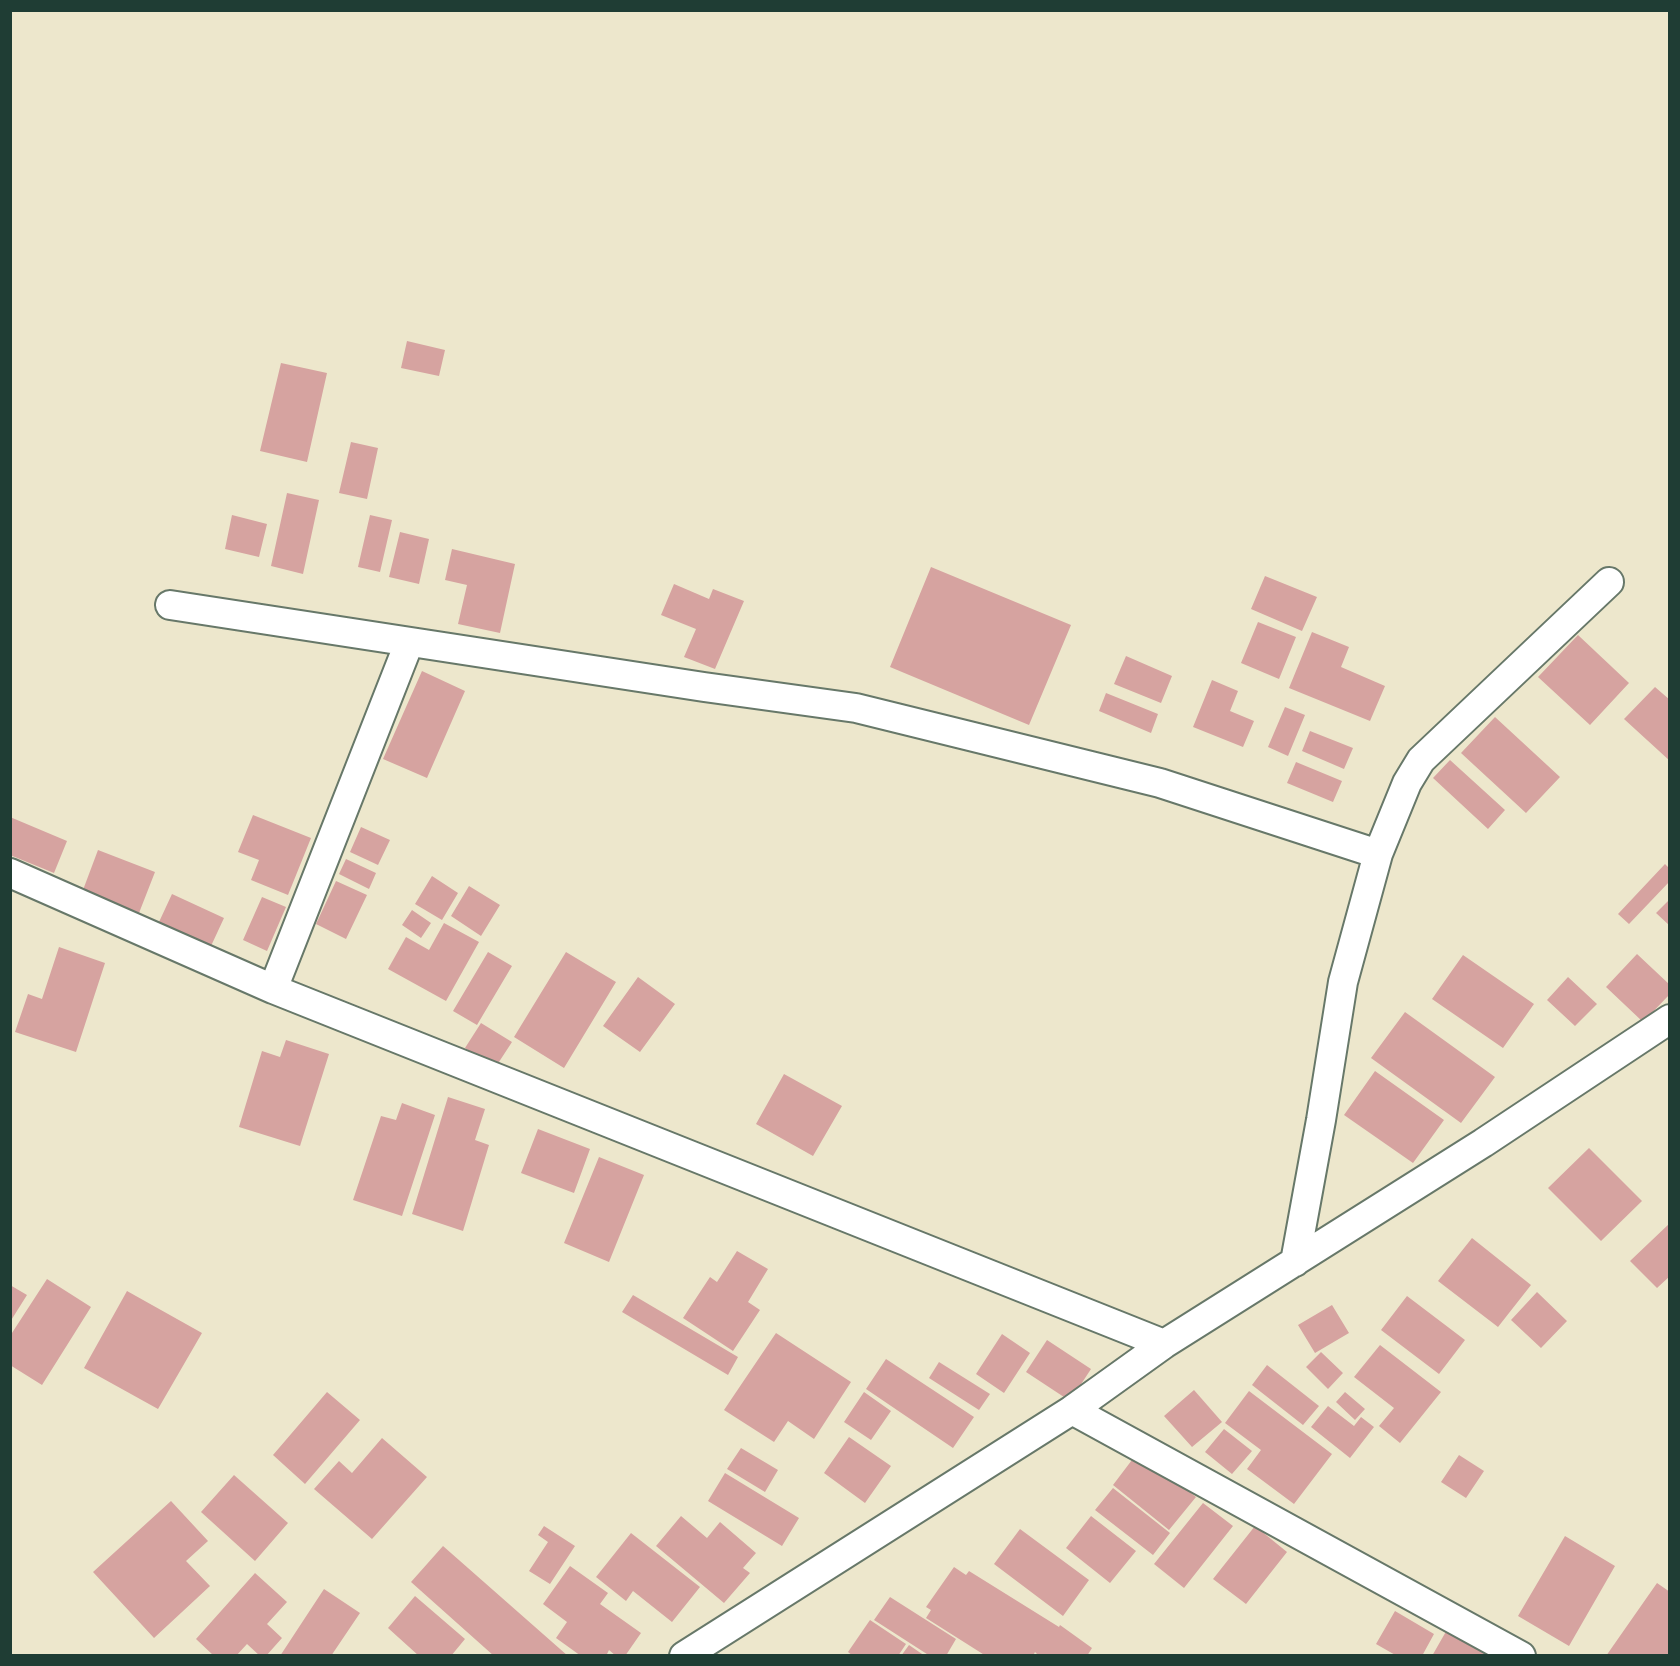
<!DOCTYPE html>
<html>
<head>
<meta charset="utf-8">
<style>
	body { margin:0 }
	#map { position:relative; width:1680px; height:1666px; overflow:hidden; background:#ede7cc; font-family:"Shantell Sans",sans-serif }
	canvas { display:block }
	.frame { position:absolute; inset:0; border:12px solid #1f3d34; pointer-events:none }
</style>
</head>
<body>
<div id="map">
<canvas width="1680" height="1666"></canvas>
<div class="frame"></div>
</div>
<script>
const ctx = document.querySelector('canvas').getContext('2d');
ctx.lineJoin = 'round';
function fillPath(path, color) {
  ctx.fillStyle = color;
  ctx.fill(path, 'evenodd');
}
function trace(path, color, width, dash) {
  ctx.strokeStyle = color;
  ctx.lineWidth = width;
  ctx.lineCap = dash ? 'butt' : 'round';
  ctx.setLineDash(dash || []);
  ctx.stroke(path);
}
const building = new Path2D(`
	M407 341 445 350 439 376 401 368Z
	M281 363 327 373 307 462 260 451Z
	M351 442 378 448 367 499 339 493Z
	M287 493 319 500 303 574 271 566Z
	M232 515 267 524 259 557 225 549Z
	M370 515 392 520 380 572 358 567Z
	M400 532 429 539 419 584 389 577Z
	M452 549 515 564 500 633 458 624 467 585 445 580Z
	M931 567 1071 625 1029 725 890 667Z
	M1265 576 1317 597 1302 631 1251 609Z
	M674 584 709 599 713 589 744 601 715 669 684 657 696 629 661 615Z
	M1258 622 1296 637 1279 679 1241 663Z
	M1312 632 1349 647 1341 667 1385 686 1370 721 1289 688Z
	M1578 635 1629 683 1590 725 1538 677Z
	M1126 656 1172 676 1161 703 1114 684Z
	M422 671 465 691 427 778 383 759Z
	M1212 680 1238 691 1230 711 1254 721 1243 747 1193 727Z
	M1655 687 1670 700V761L1624 719Z
	M1106 693 1158 714 1151 733 1099 711Z
	M1285 707 1305 715 1288 756 1268 747Z
	M1495 717 1560 777 1526 813 1461 753Z
	M1310 731 1353 748 1344 769 1302 751Z
	M1450 760 1505 810 1488 829 1433 778Z
	M1296 762 1342 781 1333 802 1287 783Z
	M253 815 311 838 288 895 251 880 259 860 238 852Z
	M10 817 67 841 54 873 10 855Z
	M361 827 390 840 378 865 350 852Z
	M98 850 155 872 139 913 83 890Z
	M346 859 376 873 369 889 339 874Z
	M1665 864 1670 869V881L1629 924 1618 914Z
	M432 876 458 893 442 920 415 904Z
	M336 881 367 895 346 939 316 924Z
	M469 886 500 905 481 936 451 916Z
	M172 894 224 918 211 946 159 922Z
	M262 897 286 907 267 951 243 940Z
	M1670 899V926L1656 913Z
	M412 910 431 923 421 938 402 925Z
	M444 923 479 942 446 1001 388 969 406 937 429 950Z
	M59 947 105 963 76 1052 15 1032 28 994 42 999Z
	M488 952 512 966 477 1025 453 1011Z
	M566 952 616 982 564 1068 514 1037Z
	M1637 954 1670 985V994L1643 1022 1606 987Z
	M1463 955 1534 1004 1503 1048 1432 999Z
	M638 977 675 1004 640 1052 603 1026Z
	M1568 977 1597 1004 1575 1026 1547 1000Z
	M1405 1012 1495 1077 1461 1123 1371 1058Z
	M481 1023 512 1042 495 1068 465 1048Z
	M286 1040 329 1054 300 1146 239 1127 262 1051 280 1057Z
	M1375 1071 1444 1120 1413 1163 1344 1115Z
	M784 1074 842 1106 813 1156 756 1124Z
	M448 1097 485 1109 475 1140 489 1145 463 1231 412 1214Z
	M402 1103 435 1115 402 1216 353 1200 381 1116 396 1120Z
	M538 1129 590 1149 574 1193 521 1173Z
	M1589 1148 1642 1201 1601 1241 1548 1188Z
	M599 1157 644 1175 609 1262 564 1243Z
	M1670 1223V1276L1657 1288 1630 1261Z
	M1472 1238 1531 1285 1498 1327 1438 1281Z
	M737 1251 768 1269 748 1302 760 1310 733 1351 683 1318 710 1277 717 1282Z
	M47 1279 91 1307 42 1385 10 1365V1336Z
	M10 1285 27 1295 10 1322Z
	M127 1291 202 1333 158 1409 84 1368Z
	M1537 1292 1567 1321 1541 1348 1511 1320Z
	M633 1295 738 1357 728 1375 622 1312Z
	M1407 1296 1465 1340 1439 1374 1381 1330Z
	M1332 1305 1349 1333 1315 1353 1298 1325Z
	M776 1333 851 1382 814 1439 788 1421 774 1442 724 1410Z
	M1002 1334 1030 1353 1004 1393 976 1374Z
	M1047 1340 1091 1369 1070 1401 1026 1372Z
	M1380 1345 1441 1392 1400 1443 1379 1426 1394 1408 1354 1377Z
	M1321 1352 1343 1373 1328 1389 1306 1367Z
	M886 1359 974 1417 953 1448 866 1389Z
	M939 1362 990 1394 979 1410 929 1378Z
	M1267 1365 1319 1406 1303 1425 1252 1385Z
	M1194 1390 1222 1422 1192 1447 1164 1416Z
	M1249 1391 1332 1454 1294 1504 1247 1469 1261 1450 1225 1423Z
	M327 1392 360 1420 305 1484 273 1455Z
	M864 1392 891 1411 871 1440 844 1422Z
	M1345 1392 1365 1409 1355 1420 1336 1402Z
	M1328 1406 1354 1426 1361 1417 1374 1427 1350 1458 1311 1427Z
	M1224 1429 1252 1451 1232 1474 1205 1452Z
	M849 1437 891 1466 865 1503 824 1473Z
	M382 1438 427 1477 372 1539 314 1489 339 1461 352 1473Z
	M741 1448 778 1470 765 1492 727 1469Z
	M1138 1452 1196 1497 1169 1530 1113 1485Z
	M1459 1455 1484 1471 1466 1498 1441 1482Z
	M725 1473 799 1518 782 1546 708 1501Z
	M234 1475 288 1523 255 1561 201 1512Z
	M1113 1488 1170 1533 1153 1555 1095 1510Z
	M171 1501 208 1541 186 1561 210 1586 154 1638 93 1572Z
	M1203 1503 1233 1526 1184 1588 1154 1564Z
	M681 1516 707 1538 720 1522 756 1553 743 1568 750 1573 724 1603 656 1546Z
	M1091 1516 1136 1551 1110 1583 1066 1548Z
	M544 1526 575 1546 550 1584 529 1571 548 1542 538 1535Z
	M1255 1526 1287 1552 1246 1604 1213 1579Z
	M1020 1529 1089 1580 1063 1616 994 1564Z
	M631 1533 700 1587 672 1622 633 1591 626 1601 596 1577Z
	M1565 1536 1615 1566 1569 1646 1518 1616Z
	M443 1546 568 1656H494L411 1582Z
	M570 1566 608 1593 600 1604 641 1633 625 1656H616L609 1650 606 1656H581L556 1638 567 1622 543 1604Z
	M954 1567 966 1575 969 1571 1059 1627 1060 1625 1092 1648 1087 1656H1039L1035 1652 1033 1656H986L926 1618 931 1610 926 1607Z
	M255 1573 287 1602 267 1624 282 1638 266 1656H260L247 1644 236 1656H214L196 1639Z
	M1657 1583 1670 1592V1656H1606Z
	M324 1589 360 1613 331 1656H280Z
	M415 1596 465 1639 451 1656H419L388 1628Z
	M890 1597 956 1639 946 1656H930L874 1620Z
	M1395 1611 1434 1634 1422 1656H1397L1376 1644Z
	M870 1620 906 1644 898 1656H853L848 1652Z
	M1448 1628 1497 1656H1432Z
	M909 1645 925 1656H901Z`);
const street = new Path2D(`
	M170 605 704 687 856 708 1160 783 1378 854
	M10 873 273 989 1164 1344
	M273 989 409 643
	M1295 1262 1321 1120 1343 982 1378 854 1407 783 1421 760 1609 582
	M1072 1410 1521 1656
	M684 1656 1072 1410 1164 1344 1483 1143 1670 1019`);
fillPath(building, '#d6a3a0');
trace(street, '#677869', 32);
trace(street, '#fff', 28);
</script>
</body>
</html>
